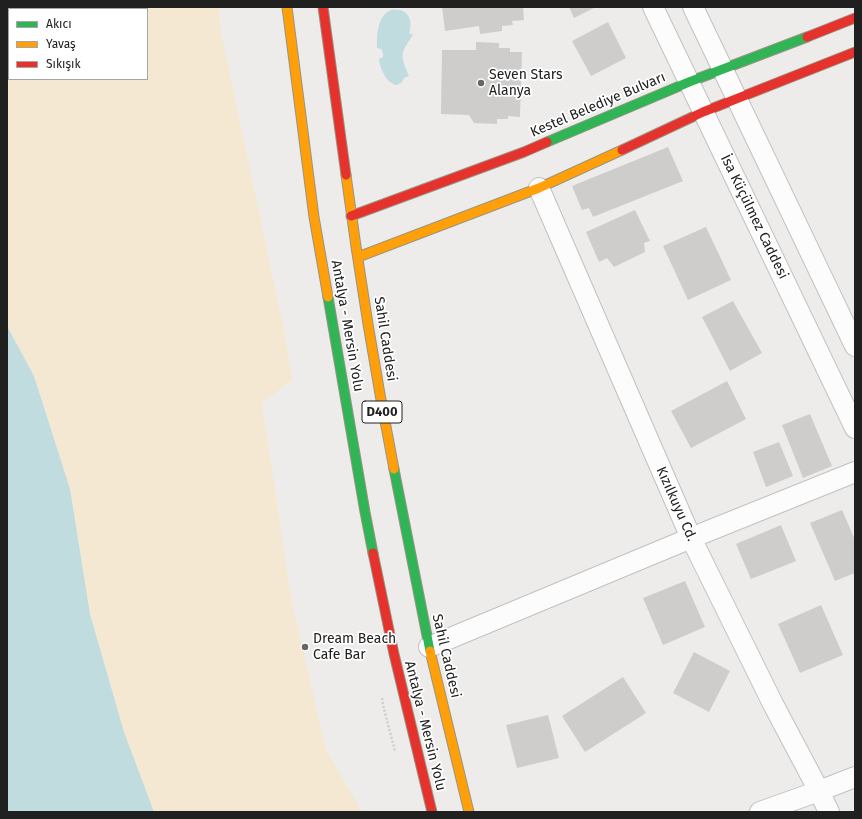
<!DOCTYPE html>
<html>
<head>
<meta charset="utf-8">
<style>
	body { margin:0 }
	#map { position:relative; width:862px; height:819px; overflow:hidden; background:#eeecea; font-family:"Fira Sans",sans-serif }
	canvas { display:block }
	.frame { position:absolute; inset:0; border:8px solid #202020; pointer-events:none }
	.legend { position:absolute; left:8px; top:8px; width:140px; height:72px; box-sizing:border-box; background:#fff; border:1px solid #a6a6a6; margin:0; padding:5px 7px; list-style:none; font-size:12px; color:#202020 }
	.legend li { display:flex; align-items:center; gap:8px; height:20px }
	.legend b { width:20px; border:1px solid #a6a6a6 }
</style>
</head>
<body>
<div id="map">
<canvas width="862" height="819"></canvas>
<div class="frame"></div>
<ul class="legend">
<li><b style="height:5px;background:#30b455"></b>Akıcı</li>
<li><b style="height:5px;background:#ff9f0a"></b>Yavaş</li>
<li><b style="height:5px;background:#e5322d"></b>Sıkışık</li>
</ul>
</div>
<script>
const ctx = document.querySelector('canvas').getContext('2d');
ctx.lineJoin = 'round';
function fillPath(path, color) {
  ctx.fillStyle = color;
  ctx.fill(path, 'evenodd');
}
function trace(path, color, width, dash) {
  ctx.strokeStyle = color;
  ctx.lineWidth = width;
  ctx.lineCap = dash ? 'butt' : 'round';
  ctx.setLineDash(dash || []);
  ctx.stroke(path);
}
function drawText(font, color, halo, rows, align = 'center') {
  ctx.font = font + ' "Fira Sans",sans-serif';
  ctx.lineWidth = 3.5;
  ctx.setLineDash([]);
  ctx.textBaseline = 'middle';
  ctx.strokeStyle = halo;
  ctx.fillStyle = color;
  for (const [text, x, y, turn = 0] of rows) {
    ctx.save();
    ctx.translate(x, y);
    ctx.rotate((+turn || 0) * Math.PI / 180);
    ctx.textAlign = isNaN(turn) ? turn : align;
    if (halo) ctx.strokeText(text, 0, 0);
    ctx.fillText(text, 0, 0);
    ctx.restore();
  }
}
const sand = new Path2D(`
	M7 7H219L221 32 287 345 292 380 262 403 292 603 326 749 362 812H154L124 732 90 614 70 489 34 376 7 326ZM9 9H147V79H9Z`);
const water = new Path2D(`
	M391 10C407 7 414 20 409 33L413 35C400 54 400 55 409 76L404 78 402 82 397 85C387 84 380 69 379 59L383 57V53L381 49 377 48C377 35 377 16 391 10Z
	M7 326 34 376 70 489 90 614 124 732 154 812H7Z`);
const building = new Path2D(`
	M442 7H523L524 20 512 21 513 25 502 26V31L480 34 479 26 445 31Z
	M569 7H596L574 18Z
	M608 22 626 58 591 76 572 41Z
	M476 42 499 43V48H510V52H522L520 117 508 116V119H497V124L474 123 469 115 441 114 442 50H476Z
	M668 147 683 181 593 217 589 208 582 210 572 186Z
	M635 210 650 241 644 243 645 252 614 267 607 258 599 262 586 232Z
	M706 227 731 280 688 300 663 246Z
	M733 301 762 353 730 371 702 317Z
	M727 381 746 419 691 448 671 411Z
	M810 414 832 466 803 478 782 425Z
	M779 442 793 476 766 487 753 452Z
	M842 510 855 540V573L835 581 810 523Z
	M781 525 796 561 751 579 736 544Z
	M685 581 705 627 663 645 643 598Z
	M821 605 843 655 800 673 778 624Z
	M694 652 730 671 709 712 673 693Z
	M623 677 646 713 585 752 562 716Z
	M548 715 559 758 517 768 506 725Z`);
const path = new Path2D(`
	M382 698 384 709 395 751`);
const street = new Path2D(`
	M653 7 855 428
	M693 7 855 346
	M539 188 691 538 773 704 819 791 829 812
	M429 647 691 538 855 472
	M760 812 819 791 855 777`);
const fast = new Path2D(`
	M547 142 689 82 807 37
	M328 297 365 512 373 553
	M394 469 430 651`);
const slow = new Path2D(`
	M287 7 314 217 328 297
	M346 175C359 273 375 372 394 469
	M358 257 539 188 622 150
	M430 651 469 812`);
const jam = new Path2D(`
	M323 7 346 175
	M807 37 855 18
	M622 150 703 112 855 52
	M351 216 524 152 547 142
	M373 553 394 654 432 812`);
const markers = [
	[481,83,4,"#686767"],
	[305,647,4,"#686767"]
];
const shields = [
	[382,412,40]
];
const shieldNames = [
	["D400",382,412]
];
const poiNames = [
	["Seven Stars",489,75],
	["Alanya",489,91],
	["Dream Beach",313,639],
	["Cafe Bar",313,655]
];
const streetNames = [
	["Kestel Belediye Bulvarı",598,105,-23],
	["İsa Küçülmez Caddesi",754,217,64],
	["Antalya - Mersin Yolu",347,326,80],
	["Sahil Caddesi",385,339,81],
	["Kızılkuyu Cd.",676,504,66],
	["Sahil Caddesi",446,656,77],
	["Antalya - Mersin Yolu",425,726,76]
];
fillPath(sand, '#f4e8d2');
fillPath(water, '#c0dcde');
fillPath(building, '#cfcdcb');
trace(street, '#c1c1c0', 22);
trace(fast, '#979583', 11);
trace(slow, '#979583', 11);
trace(jam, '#979583', 11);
trace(path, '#d6c9c9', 2.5, [2, 2]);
trace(street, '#fcfcfc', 20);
trace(fast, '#30b455', 9);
trace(slow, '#ff9f0a', 9);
trace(jam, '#e5322d', 9);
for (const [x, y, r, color] of markers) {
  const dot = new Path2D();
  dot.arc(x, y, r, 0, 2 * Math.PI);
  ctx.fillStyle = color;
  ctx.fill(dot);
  trace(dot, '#fff', 1.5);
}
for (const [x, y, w] of shields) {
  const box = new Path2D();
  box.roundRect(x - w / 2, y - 11, w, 22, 3);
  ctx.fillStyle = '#fff';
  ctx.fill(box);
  trace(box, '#202020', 1);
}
drawText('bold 13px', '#202020', null, shieldNames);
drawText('14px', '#202020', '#fff', poiNames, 'left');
drawText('14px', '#202020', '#fff', streetNames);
</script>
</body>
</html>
